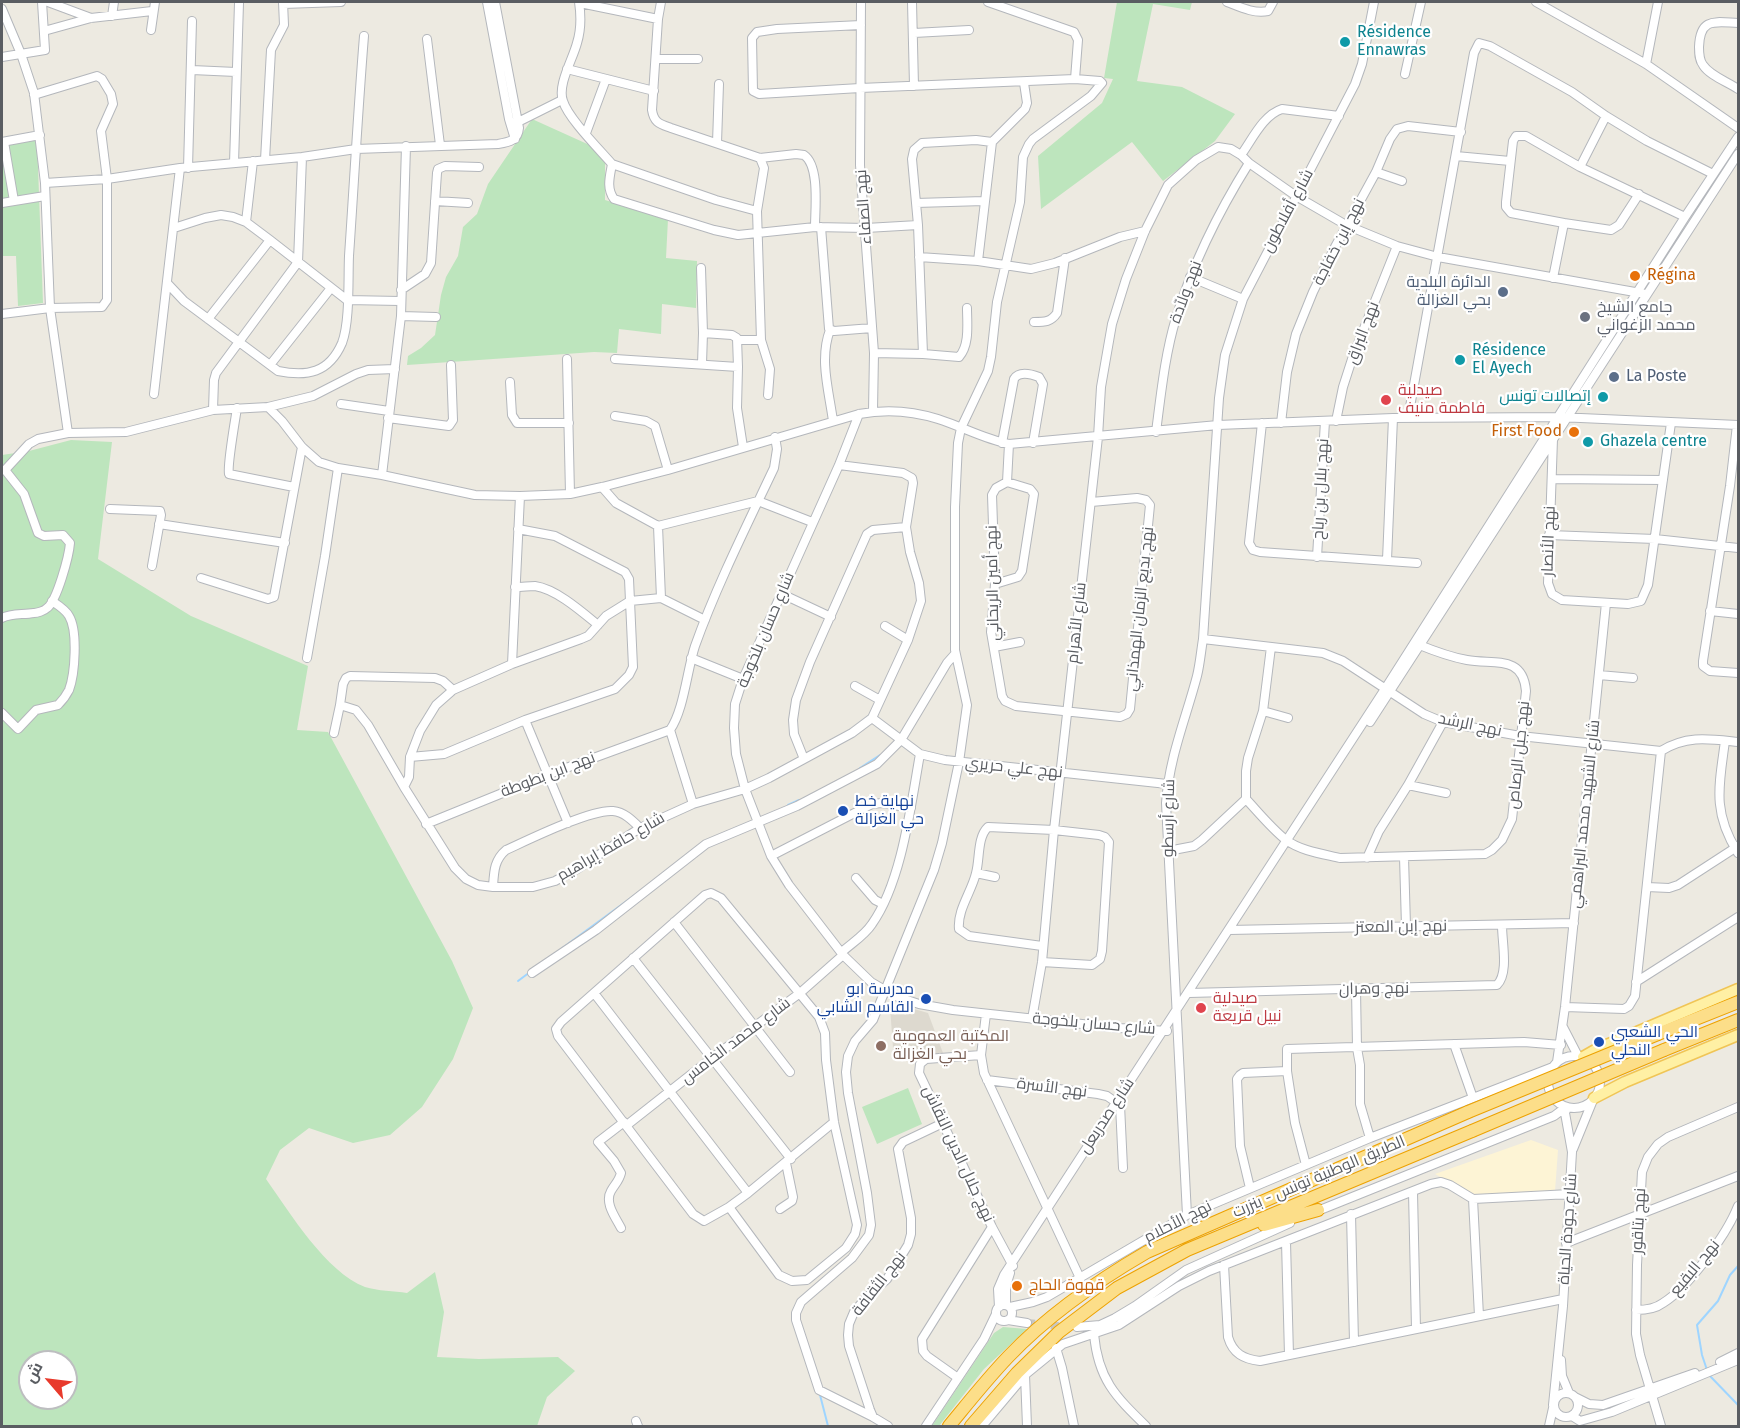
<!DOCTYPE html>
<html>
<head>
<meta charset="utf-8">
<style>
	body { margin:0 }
	#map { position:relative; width:1740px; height:1428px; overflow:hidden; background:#edeae1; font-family:"Fira Sans",Cairo,sans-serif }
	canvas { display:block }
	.frame { position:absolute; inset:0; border:3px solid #5a5d62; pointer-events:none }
	.north { position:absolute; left:18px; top:1350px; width:60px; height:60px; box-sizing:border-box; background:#fff; border:2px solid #bdbec0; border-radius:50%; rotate:298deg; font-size:16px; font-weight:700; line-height:24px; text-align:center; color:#5a5d62 }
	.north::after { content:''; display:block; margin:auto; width:21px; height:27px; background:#e83a2c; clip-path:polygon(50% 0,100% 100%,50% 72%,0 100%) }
</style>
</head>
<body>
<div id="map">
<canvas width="1740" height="1428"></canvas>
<div class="frame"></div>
<div class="north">ش</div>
</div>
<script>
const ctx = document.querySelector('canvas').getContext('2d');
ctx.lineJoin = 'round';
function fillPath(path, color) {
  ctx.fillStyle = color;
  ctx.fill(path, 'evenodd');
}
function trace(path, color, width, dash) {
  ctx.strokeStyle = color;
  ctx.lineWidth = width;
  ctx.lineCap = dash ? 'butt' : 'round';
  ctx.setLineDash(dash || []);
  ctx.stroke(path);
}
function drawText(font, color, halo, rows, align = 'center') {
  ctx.font = font + ' "Fira Sans",Cairo,sans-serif';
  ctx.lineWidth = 4.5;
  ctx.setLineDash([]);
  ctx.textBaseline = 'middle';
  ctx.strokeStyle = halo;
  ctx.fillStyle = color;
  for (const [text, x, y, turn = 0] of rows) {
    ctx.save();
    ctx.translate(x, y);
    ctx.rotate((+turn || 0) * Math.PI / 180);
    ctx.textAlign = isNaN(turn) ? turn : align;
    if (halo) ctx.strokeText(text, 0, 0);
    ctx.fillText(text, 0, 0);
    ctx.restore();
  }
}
const commercial = new Path2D(`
	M1531 1140 1558 1150 1555 1191 1476 1196 1435 1174Z`);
const education = new Path2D(`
	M900 1005 928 1013 943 1053 894 1061 890 1007Z`);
const green = new Path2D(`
	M1117 2H1192L1190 10 1153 4 1137 81 1182 87 1235 114 1215 141 1163 181 1132 142 1041 209 1038 156 1102 103 1113 79 1104 78Z
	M532 119 605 152V200L668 219 666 258 697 261 696 308 662 304 661 334 619 329 617 353 594 352 407 365 408 356 421 348 435 335 441 295 446 277 458 256 463 227 477 214 488 184Z
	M37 140 43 303 18 306 16 256H2V141Z
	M71 440 112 442 98 559 191 616 308 666 297 730 328 732 452 961 473 1008 453 1059 422 1107 390 1135 353 1143 309 1128 280 1150 266 1179C290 1213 326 1272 365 1287 378 1291 394 1291 407 1293L435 1272 444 1312 437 1357 479 1359 558 1357 575 1371 547 1397 537 1426H2V455L29 451ZM30 1362H66V1398H30Z
	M908 1088 922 1124 877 1144 862 1107Z
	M1003 1327 1027 1329 984 1369 939 1426H932L994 1333Z`);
const stream = new Path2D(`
	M860 768 880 755
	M788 805 799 800
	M561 949 639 892
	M518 981 530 972
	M1707 1370 1702 1355 1697 1325 1718 1301 1730 1275 1738 1266
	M1709 1375 1738 1405
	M820 1395 828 1426`);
const minorTunnel = new Path2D(`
	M1027 1323 1068 1327`);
const minor = new Path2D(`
	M48 2 91 18
	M487 2 509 119 515 139
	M579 2C581 15 581 30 577 43 573 59 557 85 563 101 568 118 599 149 612 164 610 176 606 188 614 199L714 230 738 235 815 227 866 228 918 225
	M661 2 658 19 652 110C654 123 660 124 671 128L760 158 796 154 804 155C820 166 815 209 815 227
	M861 2 860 165 874 353 873 411
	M912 2 914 86
	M988 2 1074 32 1078 40 1075 79
	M1227 2C1240 7 1254 14 1268 11L1273 2
	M1536 2 1646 64 1738 128
	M580 3 658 19
	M283 4 341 2
	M2 9 21 54 34 93 45 183 50 308 68 433
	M112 16 114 2
	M1738 23C1715 22 1700 17 1699 47 1699 53 1699 60 1703 65 1710 76 1728 82 1738 89
	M861 25 777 29 757 32 752 38 753 91 759 94 860 88 1075 79 1100 81 1102 83 1091 96 1033 139 1029 144 1023 157 1020 202 997 302 991 357 988 371 961 428 958 443 955 507V650L967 705 959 762 942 843 934 870 873 1020 855 1041 848 1056 846 1072 848 1093 867 1193 871 1225 869 1235 852 1258 801 1302 796 1313V1320L819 1390 873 1417
	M151 30 155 2
	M44 31 91 18 152 11
	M914 33 969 30
	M427 39 440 145
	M2 57 45 50 42 2
	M657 59H698
	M1646 64 1658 2
	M567 69 654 91
	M192 70 236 72
	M1405 74 1421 2
	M518 122 562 100
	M586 133 606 79
	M2 142 40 135
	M4 142 14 201
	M992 142 1025 109 1027 103 1024 83
	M717 143 719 84
	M1241 155C1252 140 1263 115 1282 109L1339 116
	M1456 156 1510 161
	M265 160 271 50 284 25 283 2
	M234 163 239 3
	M612 164 716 200 757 211
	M1580 167 1606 116
	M188 168 192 21
	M1376 172 1402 181
	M45 183 107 179 180 168 302 157 356 149 498 144C510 142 518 140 519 128L495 2
	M1639 194 1619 225 1611 230 1564 223 1511 213 1506 207V202L1513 141 1516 136H1526L1580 167 1685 217
	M435 201 468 203
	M2 203 45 196
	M916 203 984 201
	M246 222 253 161
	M821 227 829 329 834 331 872 328
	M174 228 205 218 221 215 233 217 246 222 270 240 347 300 400 301
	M919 257 978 261 1031 269 1055 263 1120 237 1145 231
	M978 261 992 142
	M701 268 703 333 702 364
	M1190 277 1243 299
	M1553 278 1564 223
	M167 283 184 301 278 371C307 377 329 373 342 343 350 322 348 280 349 256 354 183 358 110 364 36
	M401 290 425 274 431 263 437 173 438 169 445 166 479 167
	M2 314 50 308 102 307 107 300V179L101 131 113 104 111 94 102 79 97 76 34 95
	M401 316 436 317
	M208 319 270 240
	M1034 322C1045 322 1051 322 1057 313L1065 258
	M830 330C819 359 829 391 833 421
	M703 333 732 335 737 338 738 367
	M738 340H761L757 211 764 168 760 158
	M761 340 770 369 768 395
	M874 353 923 354 959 357C970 345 967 323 967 308
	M923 354 918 225 912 159 914 150 922 143 976 140 992 142
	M567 359 570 494
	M615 359 738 367 737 408 743 447
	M270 365 331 288
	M510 382 512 415 517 423H569
	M154 394 180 168
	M341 404 389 411
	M268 407 313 396 356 374 368 370 395 369
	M237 408C235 421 227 466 229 474L294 487
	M213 410 214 380 216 373 298 262 302 157
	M859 414 839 465 743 679 735 704 734 728 736 754 745 789 771 856 789 885 843 955 871 982 895 996 919 1004 953 1010 1119 1028 1167 1031
	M615 416 646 421 655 426 668 470
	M388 418 449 426 453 420 451 365
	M1408 418 1474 53 1479 43 1490 46 1572 92 1606 116 1647 141 1713 174
	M1336 421 1343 387 1353 356 1397 246
	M1262 423 1249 543 1253 550 1260 552 1417 563
	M1281 423 1287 372 1296 334 1313 292 1335 247 1376 172 1390 139 1397 129 1408 126 1461 132
	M1737 425 1730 486 1703 661V666L1710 671 1738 673
	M1156 432C1161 394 1165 354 1176 318 1193 263 1219 211 1249 163
	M1553 439 1548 583 1552 594 1562 600 1628 604 1641 601 1648 585 1671 423
	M1002 443 1014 379C1019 371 1031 374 1039 377L1043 384 1033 443
	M1009 444 1007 482 996 488 992 495 995 584 991 632 1002 696 1005 701 1016 706 1120 717 1127 714 1130 709 1150 505 1146 500 1137 498 1091 502
	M382 475 401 316 406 146
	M1552 479 1663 480
	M602 487 616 503 658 526 758 501 812 522
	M110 509 160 511 161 515 152 566
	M159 524 285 543
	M658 526 661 598
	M1549 535 1655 539 1738 548
	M1317 557 1325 421
	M1387 560 1393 418
	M201 578 268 599 274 597 302 447
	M995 584 1018 577 1022 571 1034 494 1030 489 1007 482
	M515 587C522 587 529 586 535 586 556 589 581 611 598 625
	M782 594 831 617
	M1710 611 1738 614
	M2 618C12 613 22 615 34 613 37 613 44 611 47 608 57 601 69 556 70 543L63 535 44 536 38 533 24 494 5 470 29 444 38 439 68 433 126 432 213 410 268 407 282 421 302 447 319 462 338 468 382 475 475 495 520 496 570 494 602 487 668 470 859 414C885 409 913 411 938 419 963 427 984 439 1009 444L1218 425 1393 418 1558 417 1738 425
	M705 620 661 598 630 601 606 616 588 636 581 639 512 664 453 690 436 705 420 731 410 757 409 777 404 787 455 868 466 879 478 885 493 887H533L555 881 577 869 640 828 693 804 745 789 769 778 852 733 872 718 908 640 921 601 919 583 910 552 906 527 913 483 912 478 903 473 839 465
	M885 626 908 640
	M1203 639 1323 653 1343 661 1424 714 1443 722 1520 736 1661 751C1687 735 1709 739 1738 742
	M994 647 1020 642
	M1271 647 1263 711 1248 758 1246 771V799C1259 813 1271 828 1286 840 1301 851 1323 854 1340 858L1485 854 1492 850 1502 840 1512 819 1526 691C1523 654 1493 665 1467 660 1450 657 1434 651 1417 644
	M307 658 325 556 338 468
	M691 658 743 679
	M512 664 520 496
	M1599 675 1633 678
	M855 686 880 700
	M340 705 356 710 368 725 404 787
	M1263 711 1288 718
	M2 713 18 729 36 710 58 705C62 701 66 696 69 690 75 674 78 631 69 616 66 610 58 605 52 601
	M872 718 920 754 945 760 1167 784
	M525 720 568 823
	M1370 722 1738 154
	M334 733 340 705 343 684 346 678 350 676 435 678 443 681 453 690
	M1725 741C1719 786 1712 812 1738 853
	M410 757 444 754 525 720 615 689 629 675 633 667 629 579 625 572 555 536 518 529
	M804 759 794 734 793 720 796 700 810 662 867 534 873 530 906 527
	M1408 785 1446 793
	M693 804 670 730C684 710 687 670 695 646 716 587 747 525 774 468L777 449 775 437
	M426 824 547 775 670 730
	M1168 851 1194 846 1202 840 1246 799
	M771 856 872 804 882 803 911 808
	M1404 857 1406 926
	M1367 858 1379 831 1408 785 1443 722
	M976 873 995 877
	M856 878 875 900 883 904
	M493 887C494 872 494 860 506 850 528 840 591 809 613 811 624 812 632 820 640 828
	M1647 887 1669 888 1678 885 1738 846
	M674 922 790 1072
	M1229 930 1574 923
	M842 952C852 943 865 935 872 924 902 882 911 804 920 754
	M633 958 791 1159
	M1042 962 1092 965 1100 959 1102 951 1109 842 1105 837 1099 835 1054 830 988 827C977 837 980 859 976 873 972 891 957 910 959 929L969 936 1042 946
	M532 973 596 930 706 844 797 806 877 764 901 740 947 663 955 654
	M1636 982 1738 917
	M1356 989 1357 1048 1360 1065V1104L1370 1138
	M594 993 748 1193
	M1189 993 1497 985C1509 973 1502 943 1502 925
	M1565 1007 1624 1009 1629 1006 1635 996 1661 751
	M986 1014 981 1055 984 1073 1080 1278
	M1032 1019 1042 962 1054 830 1098 437 1101 387 1112 324 1126 279 1145 231 1168 185 1196 160 1218 147 1231 149 1241 155 1249 163 1296 196 1346 225 1397 246 1438 257 1646 294
	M1563 1027 1578 1056
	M1454 1044 1473 1098
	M981 1055 926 1059 920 1064 919 1073 992 1227 1013 1266
	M1548 1082a26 26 0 1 1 52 0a26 26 0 1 1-52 0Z
	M1557 1062 1565 1007 1606 603
	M987 1080 1098 1094 1107 1096 1120 1105 1123 1168
	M627 1125 712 1058 800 993 843 955
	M1573 1149 1593 1100
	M1306 1165 1295 1123 1287 1071V1049L1524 1042 1561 1045
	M1250 1188 1240 1146 1237 1079 1240 1075 1243 1073 1287 1071
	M1413 1192 1416 1329
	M1473 1199 1479 1316
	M729 1207 779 1275 792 1281 807 1280 846 1248 855 1234 857 1225 834 1122 826 1060 825 1033 819 1017 721 898 711 893 705 895 561 1022 556 1029 558 1036 693 1214 704 1221 729 1207 748 1193 834 1122
	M780 1209 792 1201 793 1197 786 1163
	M1315 1212 1554 1116 1566 1107
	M1351 1214 1354 1342
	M1187 1215 1166 803C1169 758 1186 718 1197 676 1200 664 1201 651 1203 639L1219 398 1225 355 1243 299 1355 84 1362 64 1374 2
	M621 1228C616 1218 604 1203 611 1191 615 1184 619 1181 621 1173L614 1161 598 1142 624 1122
	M1286 1242 1289 1355
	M1566 1243 1738 1176
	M1224 1265 1228 1337C1233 1354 1244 1359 1260 1361L1563 1299
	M1006 1305V1286L1010 1273
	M996 1313a8 8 0 1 1 16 0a8 8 0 1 1-16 0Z
	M999 1307 998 1289 1004 1275 1385 689 1685 217 1738 137
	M1010 1307 1033 1302 1047 1297 1187 1215 1370 1138 1553 1067
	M1636 1310C1646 1310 1655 1309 1663 1303 1689 1287 1727 1234 1738 1206
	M1008 1320 1027 1323
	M1077 1327 1100 1325 1115 1318 1135 1306 1186 1270 1290 1223
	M1094 1334C1098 1379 1115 1396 1146 1426
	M1056 1348 1062 1368 1074 1426
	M1561 1360 1562 1376 1569 1393
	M1720 1362 1738 1353
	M1025 1375 1027 1426
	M958 1378 927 1356 923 1351 922 1339 992 1227
	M1554 1405a12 12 0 1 1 24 0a12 12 0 1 1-24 0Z
	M1575 1397 1589 1404 1603 1405 1695 1373
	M1553 1405 1563 1306 1572 1152 1565 1113 1567 1107
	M1572 1416 1580 1421 1612 1412 1738 1360
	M636 1421 638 1426
	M888 1426 873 1417 870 1410 849 1346 848 1335 849 1324 854 1312 865 1299 887 1279 908 1245 911 1234V1218L898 1149 903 1142 943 1123
	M926 1426 984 1339 996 1314
	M982 1426 1025 1375 1063 1344 1119 1325 1179 1286 1209 1271 1431 1184 1441 1182 1450 1185 1473 1199 1570 1194
	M1549 1426 1553 1408
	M1661 1426 1640 1355 1636 1334 1637 1265 1642 1172 1648 1157 1658 1144 1668 1137 1738 1107`);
const major = new Path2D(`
	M1583 1057 1597 1049 1738 989
	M1594 1098 1625 1082 1738 1035`);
const highway = new Path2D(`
	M1658 1034 1738 1002
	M1664 1050 1738 1020
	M1264 1225 1318 1210
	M949 1426C968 1403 987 1379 1008 1357 1048 1315 1097 1281 1147 1252L1468 1112
	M971 1426 1017 1373 1059 1332 1117 1288 1187 1250 1472 1131`);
const highwayBridge = new Path2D(`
	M1468 1112 1658 1034
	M1472 1131 1664 1050`);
const markers = [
	[1345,42,6,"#0f9aa8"],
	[1635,276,6,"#e8710a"],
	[1503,292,6,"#5c6f8a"],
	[1585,317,6,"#6b7280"],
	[1460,360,6,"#0f9aa8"],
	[1614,377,6,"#5c6f8a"],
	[1603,397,6,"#0f9aa8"],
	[1386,400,6,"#e0444e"],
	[1574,432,6,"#e8710a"],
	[1588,442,6,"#0f9aa8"],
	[843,811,6,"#1a4fb4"],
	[926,999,6,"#1a4fb4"],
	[1201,1008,6,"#e0444e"],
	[1599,1042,6,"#1a4fb4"],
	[881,1046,6,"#8d6e63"],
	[1017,1286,6,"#e8710a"]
];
const cultureNames = [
	["Résidence",1357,33],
	["Ennawras",1357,51],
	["Résidence",1472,351],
	["El Ayech",1472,369],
	["إتصالات تونس",1591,397,"right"],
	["Ghazela centre",1600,442]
];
const streetNames = [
	["نهج الصفاء",864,207,-94],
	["شارع أفلاطون",1288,211,-62],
	["نهج إبن خفاجة",1339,242,-63],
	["نهج ولاّدة",1186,292,-70],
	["نهج البراق",1363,333,-69],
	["نهج بلال بن رباح",1321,489,-87],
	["نهج الأنصار",1549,541,-88],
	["نهج أمين الريحاني",993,583,-91],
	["نهج بديع الزمان الهمذاني",1140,609,-84],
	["شارع الأهرام",1077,623,-84],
	["شارع حسان بلخوجة",766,630,-67],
	["نهج الرشد",1470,725,12],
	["نهج جبل الرصاص",1519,755,-84],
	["نهج علي حريري",1014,768,6],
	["نهج ابن بطوطة",548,775,-21],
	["شارع الشهيد محمد البراهمي",1585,814,-84],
	["شارع أرسطو",1169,818,-89],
	["شارع حافظ إبراهيم",611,847,-30],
	["نهج إبن المعتز",1401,927,-1],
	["نهج وهران",1374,989,-1],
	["شارع حسان بلخوجة",1094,1024,5],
	["شارع محمد الخامس",736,1041,-37],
	["نهج الأسرة",1052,1088,7],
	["شارع صدربعل",1107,1116,-57],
	["نهج جلال الدين النقاش",958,1154,65],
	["الطريق الوطنية تونس - بنزرت",1319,1177,-23],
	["نهج بتاقور",1639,1221,-87],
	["نهج الأحلام",1178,1222,-27],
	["شارع جودة الحياة",1568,1229,-86],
	["نهج البقيع",1695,1268,-50],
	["نهج الثقافة",879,1284,-52]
];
const foodNames = [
	["Régina",1647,276],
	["First Food",1562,432,"right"],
	["قهوة الحاج",1029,1286]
];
const serviceNames = [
	["الدائرة البلدية",1491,283],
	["بحي الغزالة",1491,301],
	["La Poste",1626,377,"left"]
];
const worshipNames = [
	["جامع الشيخ",1597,308],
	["محمد الزغواني",1597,326]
];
const healthNames = [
	["صيدلية",1398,391],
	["فاطمة منيف",1398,409],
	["صيدلية",1213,999],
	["نبيل قريعة",1213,1017]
];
const transitNames = [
	["نهاية خط",855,802],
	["حي الغزالة",855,820],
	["مدرسة ابو",914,990,"right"],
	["القاسم الشابي",914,1008,"right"],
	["الحي الشعبي",1611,1033],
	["النحلي",1611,1051]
];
const educationNames = [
	["المكتبة العمومية",893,1037],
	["بحي الغزالة",893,1055]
];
fillPath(commercial, '#fdf4d5');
fillPath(education, '#ddd9cf');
fillPath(green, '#bde5bd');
trace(stream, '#9fd5ff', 2);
trace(minorTunnel, '#c8c7c1', 8, [8, 4]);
trace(minor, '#b4b7bc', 10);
trace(major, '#f0c556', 13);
trace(highway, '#eda201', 14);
trace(minor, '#fff', 8);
trace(major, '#fff0a4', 10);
trace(highway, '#fcde89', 12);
trace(highwayBridge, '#eda201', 14, []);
trace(highwayBridge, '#fcde89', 12);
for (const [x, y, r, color] of markers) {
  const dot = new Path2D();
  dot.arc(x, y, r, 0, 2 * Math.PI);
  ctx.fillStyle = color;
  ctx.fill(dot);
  trace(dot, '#fff', 2);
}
drawText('16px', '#0d838f', '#fff', cultureNames, 'left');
drawText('16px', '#5a5d62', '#fff', streetNames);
drawText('16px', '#c56008', '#fff', foodNames, 'left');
drawText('16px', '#4e5e75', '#fff', serviceNames, 'right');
drawText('16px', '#5b616d', '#fff', worshipNames, 'left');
drawText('16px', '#be3a42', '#fff', healthNames, 'left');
drawText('16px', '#164399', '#fff', transitNames, 'left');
drawText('16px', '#785e54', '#fff', educationNames, 'left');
</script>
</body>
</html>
